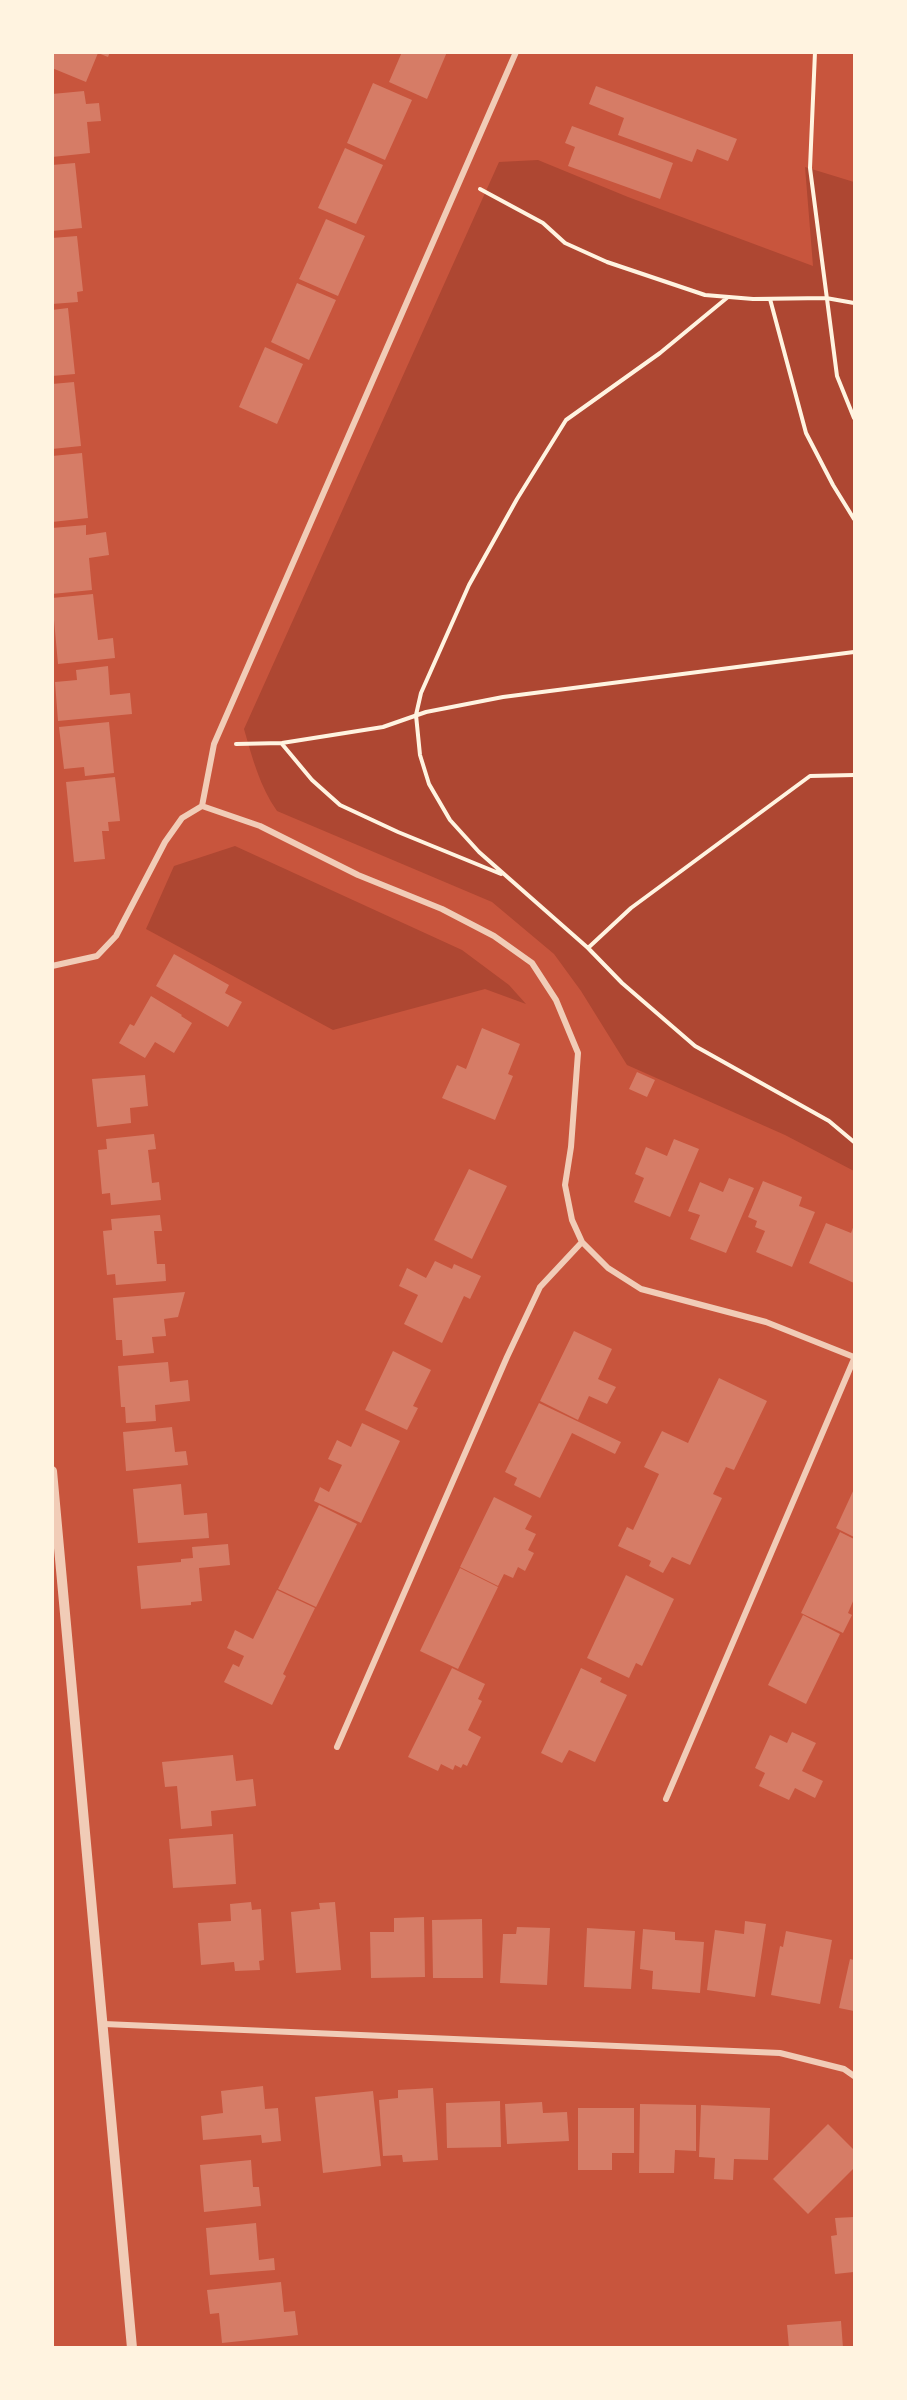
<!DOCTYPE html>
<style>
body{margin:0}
#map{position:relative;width:907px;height:2400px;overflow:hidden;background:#c8553d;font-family:"Golos Text",sans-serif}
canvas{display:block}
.frame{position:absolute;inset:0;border:54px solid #fff3e0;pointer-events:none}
</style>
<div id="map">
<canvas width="907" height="2400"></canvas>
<div class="frame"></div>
</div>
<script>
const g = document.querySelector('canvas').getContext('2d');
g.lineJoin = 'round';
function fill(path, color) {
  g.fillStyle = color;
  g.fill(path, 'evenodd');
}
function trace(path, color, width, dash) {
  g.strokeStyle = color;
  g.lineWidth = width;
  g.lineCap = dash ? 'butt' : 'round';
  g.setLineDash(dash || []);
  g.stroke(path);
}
const green = new Path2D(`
 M538,160L628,197L813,266L805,167L854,182V1171L785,1135L627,1065L581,991L554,954L492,902L277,811C260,787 252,757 244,729L499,162Z
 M235,846L462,950L509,985L526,1004L485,989L333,1030L146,929L174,866Z`);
const building = new Path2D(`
 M52,52H110L108,57L98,53L86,82L52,68Z
 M402,52H447L427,99L389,82Z
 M373,83L412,100L385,160L347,143Z
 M596,86L737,139L728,161L697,149L692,162L618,135L624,118L589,104Z
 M84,91L86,104L99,103L101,121L87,122L90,153L52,157V94Z
 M572,126L673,163L660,199L568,166L575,147L565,143Z
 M345,148L383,165L356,224L318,208Z
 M75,163L82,228L52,231V165Z
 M326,219L365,236L338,296L299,279Z
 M77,236L83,291L77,292L78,302L52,304V238Z
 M297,283L336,300L309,360L271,342Z
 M68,308L75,374L52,376V310Z
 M265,347L303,364L277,424L239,407Z
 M74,382L81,446L52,449V384Z
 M82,453L88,518L52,522V456Z
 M86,525V535L106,532L109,555L89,558L92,590L52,594V528Z
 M93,594L98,640L113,638L115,658L58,664L52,598Z
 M108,666L110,695L130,693L132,714L58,721L55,682L77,680L76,670Z
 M109,722L114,773L85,776L84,767L64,769L59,727Z
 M115,777L120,821L108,822L109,831H102L105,859L74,862L66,782Z
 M174,954L229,985L225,993L242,1002L228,1027L156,986Z
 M151,996L182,1015L181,1016L192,1023L174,1053L155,1042L145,1058L119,1043L130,1024L134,1026Z
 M482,1028L520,1044L508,1074L513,1076L495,1120L442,1098L457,1065L466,1069Z
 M637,1072L655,1080L647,1097L629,1089Z
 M145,1075L148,1106L130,1108L131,1123L97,1127L92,1079Z
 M154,1134L156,1149L148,1150L152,1183L159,1182L161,1200L111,1205L110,1193L102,1194L98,1150L107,1149L106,1139Z
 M674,1139L699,1149L670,1217L634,1202L644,1178L635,1174L646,1147L667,1156Z
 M469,1169L507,1186L472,1259L434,1240Z
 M729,1178L754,1188L726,1253L690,1239L700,1215L688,1211L700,1182L723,1192Z
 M763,1181L802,1197L799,1206L815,1212L792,1267L756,1252L765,1231L755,1227L757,1221L748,1217Z
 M160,1215L162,1231H154L157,1264H165L166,1281L116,1285L115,1274L107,1275L103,1231L112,1230L111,1219Z
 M826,1223L851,1233L854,1225V1283L809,1263Z
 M435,1261L452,1269L454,1264L481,1276L470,1299L464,1296L442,1343L404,1324L418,1295L399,1286L407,1268L426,1278Z
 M185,1292L178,1317L164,1319L166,1336L152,1337L154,1353L123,1356L122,1340H116L113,1298Z
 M574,1331L612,1349L598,1379L616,1387L607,1404L589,1396L578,1420L540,1401Z
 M393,1351L431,1370L413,1406L418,1408L407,1430L365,1410Z
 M168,1362L170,1382L188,1380L190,1401L155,1405L156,1421L126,1423L125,1407H121L118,1366Z
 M719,1378L767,1401L734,1470L726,1467L713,1494L722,1498L690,1565L672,1557L663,1573L649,1566L651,1561L618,1546L627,1527L633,1530L659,1474L644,1467L662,1431L688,1443Z
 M539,1403L621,1442L615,1454L572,1433L540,1498L514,1485L517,1478L505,1472Z
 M362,1423L400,1441L361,1523L314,1501L320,1487L329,1492L342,1465L328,1459L337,1440L351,1447Z
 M172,1427L175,1452L186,1451L188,1465L126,1471L123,1432Z
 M181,1484L184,1515L207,1513L209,1538L138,1543L133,1489Z
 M854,1489V1537L836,1528Z
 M494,1497L532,1516L525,1529L536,1534L528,1550L534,1553L525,1571L518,1567L513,1578L504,1574L498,1586L460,1567Z
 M319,1505L357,1524L316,1607L278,1589Z
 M840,1532L854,1539V1599L848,1613L852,1615L843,1633L801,1613Z
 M228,1544L230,1565L199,1568L202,1601L191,1602V1605L141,1609L137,1566L181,1562V1559L193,1558L192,1547Z
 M460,1568L498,1587L458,1669L420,1651Z
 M626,1575L674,1599L642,1666L636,1663L629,1678L587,1658Z
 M277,1590L315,1608L283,1674L286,1676L272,1705L224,1682L233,1664L239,1667L244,1656L227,1648L235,1630L253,1639Z
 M803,1615L840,1634L806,1704L768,1685Z
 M452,1668L485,1684L478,1699L482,1701L468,1730L481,1737L467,1766L463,1764L461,1768L455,1765L453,1770L441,1764L438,1771L408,1757Z
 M581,1668L602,1678L600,1682L627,1695L595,1762L569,1750L562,1763L541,1753Z
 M792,1732L816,1743L802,1771L823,1781L815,1798L795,1788L789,1800L759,1786L765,1773L755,1768L770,1735L787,1743Z
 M233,1755L236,1781L253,1779L256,1806L211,1811L212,1826L181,1829L177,1786L165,1787L162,1762Z
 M233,1834L236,1884L173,1888L169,1839Z
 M251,1902L252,1910L261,1909L264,1960L259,1961L260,1970L235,1971L234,1962L201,1965L198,1923L231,1921L230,1904Z
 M335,1902L341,1970L296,1973L291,1912L320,1909L319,1903Z
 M424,1917L425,1977L371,1978L370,1932H394V1918Z
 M482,1919L483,1978H433L432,1920Z
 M745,1921L766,1924L755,1997L707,1990L715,1930L744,1934Z
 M517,1927L550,1928L547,1985L500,1983L503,1934H516Z
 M587,1928L635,1931L631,1989L584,1987Z
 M643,1929L675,1932V1940L704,1942L700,1993L652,1989L653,1971L640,1969Z
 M786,1931L832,1940L820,2004L771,1995L780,1946L783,1947Z
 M850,1959L854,1960V2011L839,2008Z
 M263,2086L265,2109L278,2108L281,2141L262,2143L261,2135L203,2140L201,2116L223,2113L221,2091Z
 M433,2088L438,2160L403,2162L402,2155L383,2156L379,2100L398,2098V2090Z
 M373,2091L381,2166L323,2173L315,2097Z
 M500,2101L501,2147L447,2148L446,2103Z
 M542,2102L543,2113L567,2112L569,2141L507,2144L505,2104Z
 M640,2104L696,2105V2151L675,2150L674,2173H639Z
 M701,2105L770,2108L768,2160L734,2159L733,2180L714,2179L715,2158L699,2157Z
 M578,2108H634V2153H612V2170H578Z
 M828,2124L854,2150V2168L808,2214L773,2179Z
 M251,2160L253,2187H259L261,2206L204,2212L200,2165Z
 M854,2217V2272L835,2274L831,2236L837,2235L835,2218Z
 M256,2223L259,2260L274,2258L275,2270L210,2275L206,2228Z
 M281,2282L284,2312L295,2311L298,2335L222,2343L219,2313L210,2314L207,2290Z
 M841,2321L843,2348H789L787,2325Z`);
const path = new Path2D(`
 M815,52L810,168L837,376L854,418
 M480,189L543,223L565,243L607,262L705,295L753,299L826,298L854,303
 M728,297L660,353L566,420L517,499L469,585L421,693L416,715L420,755L429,784L450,820L479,852L588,948L622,983L695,1046L829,1121L854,1142
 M770,299L806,433L833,485L854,519
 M236,744L282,743L383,727L426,712L503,697L854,652
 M282,744L312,780L340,805L398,832L501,874
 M588,948L631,908L810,776L854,775`);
const minor = new Path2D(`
 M202,806L260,826L358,875L442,909L494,936L532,963L556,1000L578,1053L571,1147L565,1185L572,1220L582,1242L608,1268L641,1289L766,1322L854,1357
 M52,966L97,956L116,936L165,842L182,818L202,806L214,744L516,52
 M337,1747L507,1357L540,1287L582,1242
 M666,1799L854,1359
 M104,2024L780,2053L844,2069L854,2076`);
const tertiary = new Path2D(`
 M52,1471L132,2348`);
fill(green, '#ae4732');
fill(building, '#d67c66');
trace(path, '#fff3e0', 4);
trace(minor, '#f1ccb7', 6);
trace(tertiary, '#f1ccb7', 10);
</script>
